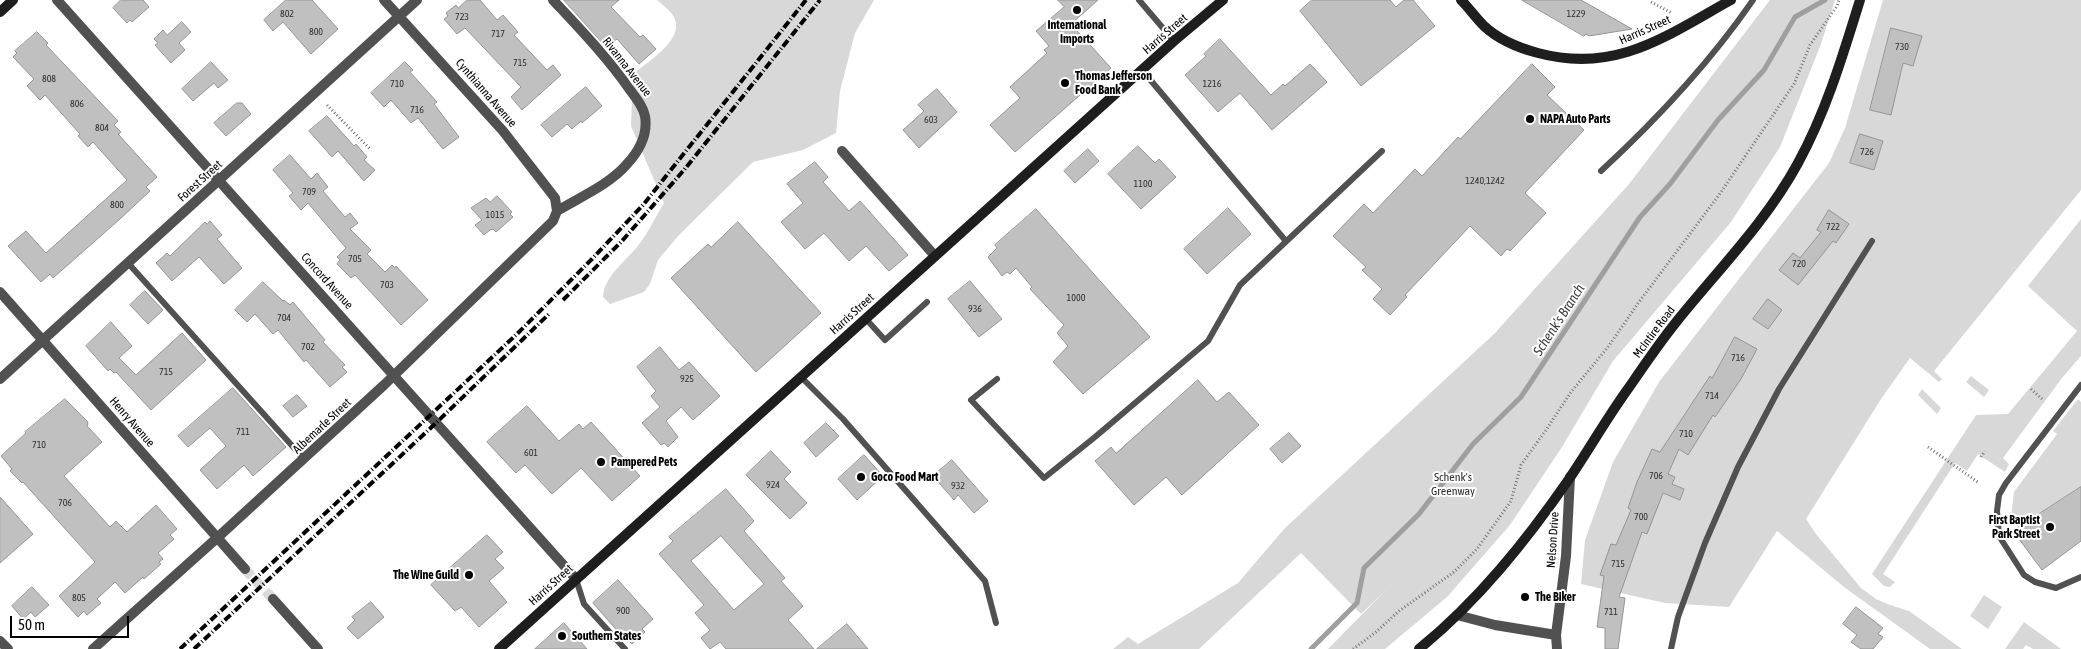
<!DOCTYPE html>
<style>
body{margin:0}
#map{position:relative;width:2081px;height:649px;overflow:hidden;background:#fff;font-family:"Asap Condensed",sans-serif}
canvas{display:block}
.scale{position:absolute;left:10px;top:616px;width:119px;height:22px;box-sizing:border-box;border:2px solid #000;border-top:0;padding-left:6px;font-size:15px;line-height:18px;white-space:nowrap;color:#000;-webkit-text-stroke:4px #fff;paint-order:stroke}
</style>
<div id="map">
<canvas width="2081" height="649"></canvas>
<div class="scale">50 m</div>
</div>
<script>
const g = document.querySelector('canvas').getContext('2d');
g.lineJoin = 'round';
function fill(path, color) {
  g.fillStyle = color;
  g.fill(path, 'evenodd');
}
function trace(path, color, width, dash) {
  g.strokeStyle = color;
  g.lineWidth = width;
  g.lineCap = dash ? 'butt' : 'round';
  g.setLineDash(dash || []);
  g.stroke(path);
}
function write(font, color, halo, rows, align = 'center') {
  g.font = font + ' "Asap Condensed",sans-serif';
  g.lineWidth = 4;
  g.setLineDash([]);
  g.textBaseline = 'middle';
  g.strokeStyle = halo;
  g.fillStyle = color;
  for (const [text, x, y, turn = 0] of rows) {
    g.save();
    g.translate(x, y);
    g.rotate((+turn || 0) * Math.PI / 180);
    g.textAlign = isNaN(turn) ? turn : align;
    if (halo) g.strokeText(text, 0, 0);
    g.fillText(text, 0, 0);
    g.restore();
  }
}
const green = new Path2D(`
 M657,0H874L855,33L840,91L836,133L803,150L753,162L678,236L658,260L650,284L644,292L610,304L603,297C604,275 628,260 640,243C649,231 656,216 664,203L631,126L633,74C649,61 689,37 672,14C668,9 662,4 657,0Z
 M1770,0H1835L1821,44L1780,147L1731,222L1613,361L1562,447L1510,525L1447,597L1385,649H1328L1387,589L1361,614L1301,553L1199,649H1113L1128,637L1138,644L1238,583L1285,528L1495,333L1629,184Z
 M1883,0H2081V190L1934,371L1942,379L1939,382L1910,358L1881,399L1806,519L1816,534L1861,588L1876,599L1890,605L1909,611L1962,649H1930L1844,587L1777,531L1729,607L1665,603L1581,584L1585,540L1613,462L1659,382L1829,163L1845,128Z
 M2081,219V356L2062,378L2003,458L2009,464L2005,472L1978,454L1967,471L1955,463L1883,574L1895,582L1890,587L1884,586L1872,574L1976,415L2008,414L2077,331L2028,286Z
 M1971,376L1989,390L1984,397L1966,382Z
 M1922,389L1941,408L1937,414L1918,395Z
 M2078,399L2081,402V487L2020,526L2016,519L2014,520L2011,517L2014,492L2057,434L2053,431Z
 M1984,595L2002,607L1988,629L1970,616Z
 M2024,622L2061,649H2033L2026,645L2023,649H2005Z`);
const stream = new Path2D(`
 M1311,649L1357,603L1364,568L1419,514L1473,444L1521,397L1640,217L1670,184L1718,120L1764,70L1795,17L1825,0`);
const building = new Path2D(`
 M121,0H143L149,7L132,22L130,20L127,23L113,8Z
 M286,0H312L338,29L311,54L283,22L273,31L264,20Z
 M467,0H480L497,20L503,15L518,32L514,35L547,70L553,65L561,75L522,110L511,97L521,87L465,28L457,34L444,19L448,16L446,13L456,5L458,8Z
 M564,0H619L611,7L640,37L643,35L656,49L639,64L617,39L611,43L607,38L602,42Z
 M1058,0H1098L1071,24L1111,68L1015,152L990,125L1020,98L1010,87L1047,53L1044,50L1049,46L1036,31L1064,7Z
 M1312,0H1390L1396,7L1404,0H1413L1435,26L1361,86L1300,11Z
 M1522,0H1581L1632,29L1589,36L1586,34L1584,36Z
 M182,22L191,32L179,43L185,50L171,63L155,45L158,43L154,39L163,30L167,35Z
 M1891,28L1922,36L1913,66L1903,63L1891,115L1870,110Z
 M37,32L48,43L46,45L118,121L114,125L121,132L118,134L157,177L146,187L150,191L120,219L53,278L50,274L41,282L8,246L26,231L46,253L127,180L93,142L88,147L78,136L80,134L45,95L40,100L27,86L34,79L13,57L17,53L15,51Z
 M1220,39L1271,95L1283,84L1285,86L1310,64L1327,82L1272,130L1240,93L1218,112L1185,75L1206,56L1204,54Z
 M211,62L228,80L218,88L214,83L193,101L182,89Z
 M405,62L413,70L410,72L437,102L434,104L459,137L443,149L418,118L411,123L391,100L384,107L371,93Z
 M1532,64L1555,87L1547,95L1584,130L1525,193L1546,213L1510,251L1507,249L1501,256L1470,226L1405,295L1407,297L1390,315L1373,299L1382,289L1362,270L1366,267L1333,236L1364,204L1373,213L1415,169L1422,176L1458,137L1460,139Z
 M586,87L602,106L582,123L581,121L572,129L567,124L552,137L541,125Z
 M937,89L957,112L919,148L903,130L924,111L918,105Z
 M237,103H242L251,114L226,136L214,123Z
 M327,116L354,146L356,144L367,157L364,160L375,170L364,181L338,151L332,157L309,131Z
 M1860,134L1883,141L1874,170L1850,163Z
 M1138,146L1155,163L1159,159L1176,177L1141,209L1108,174Z
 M1088,149L1099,161L1075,183L1064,171Z
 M290,155L311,179L317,173L328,187L323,191L345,217L350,213L358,223L350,229L371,250L367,254L385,272L392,265L395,268L396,266L428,300L401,325L355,275L351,278L337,264L340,260L337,257L346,248L308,203L301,210L289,196L293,193L273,170Z
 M815,162L828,177L823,182L849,211L860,201L908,255L889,271L866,246L849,261L824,233L805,249L781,222L803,203L787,184Z
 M497,196L512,212L510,214L513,217L496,232L493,229L490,230L484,235L475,225L482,220L471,208L486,198L490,202Z
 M1228,208L1251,234L1207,274L1184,249Z
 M1036,209L1150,337L1083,394L1053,362L1068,346L1057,333L1064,325L1030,289L1032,287L1016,268L1010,274L1007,272L1002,276L988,257L997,248L995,245Z
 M1829,210L1849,224L1836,243L1833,241L1798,285L1779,270L1793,253L1800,258L1821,232L1817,230Z
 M210,221L222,235L217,239L242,268L224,284L199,257L172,281L156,263L167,253L170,256L205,222L207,224Z
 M738,222L821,313L756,372L671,278L708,244L711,247Z
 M970,281L1002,319L979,337L948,299Z
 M263,282L283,301L284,300L290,305L293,302L325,340L323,342L345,365L342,367L347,372L330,387L306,360L304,362L278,330L273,334L255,314L247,322L235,310Z
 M145,291L163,310L148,324L130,305Z
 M1768,299L1782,310L1768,329L1753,319Z
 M111,322L132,346L119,358L136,375L182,333L206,360L151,410L116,372L114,373L110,369L108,371L86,346Z
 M1735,337L1757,349L1741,379L1715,417L1713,415L1688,455L1679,449L1668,474L1675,477L1672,484L1684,489L1680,500L1663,493L1647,534L1642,532L1619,597L1625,598L1618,649H1605V628L1597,627L1604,576L1600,575L1611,544L1616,545L1631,510L1628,508L1637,482L1652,449L1660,452L1710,376L1712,378Z
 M660,347L679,370L689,362L720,396L693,420L681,407L666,421L678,437L668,447L664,443L661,445L642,423L660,407L651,396L656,391L637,367Z
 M1198,380L1217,402L1229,392L1259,425L1182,495L1166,477L1134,505L1095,461L1111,447L1116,453Z
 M233,388L286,447L253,476L244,465L217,489L200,470L226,446L210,428L188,447L178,436Z
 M297,395L307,406L293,417L283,406Z
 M65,399L88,422L87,426L102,442L64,476L110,527L116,521L127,532L156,505L177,529L170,535L174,539L158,553L163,559L159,562L161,564L144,579L143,577L125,593L115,582L97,599L101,603L87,615L84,611L78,617L59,596L95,562L23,482L22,483L10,471L12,469L1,456L26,433L25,432Z
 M527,406L559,441L579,424L583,429L591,422L640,476L612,501L581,468L552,494L525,465L516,473L487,442Z
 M826,423L839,436L816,457L804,443Z
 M1289,433L1301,446L1282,463L1270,449Z
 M771,451L791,472L784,479L807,503L790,519L746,475Z
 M864,455L883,476L857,500L838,479Z
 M952,460L988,501L974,513L958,495L954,500L933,476Z
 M2081,487V541L2042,570L2013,531Z
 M726,489L754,521L744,531L785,578L781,581L803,606L788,620L814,649H726L720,642L710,649L701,638L710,630L695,613L704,605L659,554L673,541L669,537ZM721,536L764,584L734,610L691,561Z
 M0,497L33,534L0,563Z
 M487,535L503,552L495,559L504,568L489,581L507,602L479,627L461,607L455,611L431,585Z
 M618,580L653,619L642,629L645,632L632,644L629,641L627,642L593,603Z
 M32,587L49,605L35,617L31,612L23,619L12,606Z
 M371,602L384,617L358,639L347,628L355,620L352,617Z
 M1856,607L1883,628L1878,634L1883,637L1873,649H1861L1851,642L1857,635L1843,624Z
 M564,623L587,649H535Z
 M847,624L868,649H817Z`);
const streetTunnel = new Path2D(`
 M245,569L273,599`);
const path = new Path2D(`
 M1651,2L1672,13
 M327,105L370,149
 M2031,389L2042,399
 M1928,447L1979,483
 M1981,457L1985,451
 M1353,649L1376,632L1399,611L1454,572L1477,549L1511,501L1521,465L1546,430L1571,392L1608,347L1639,302L1719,195L1794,84L1810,45L1837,6L1839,0`);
const lane = new Path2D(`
 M1139,0L1174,41
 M1142,70L1285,240
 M1601,171C1655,121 1711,61 1753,0
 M128,263L304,459
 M866,319L885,340L927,302
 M801,377L843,419L985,581L996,623
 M997,379L971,400L1044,478L1095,437L1208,341L1240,285L1382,151
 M2081,385L2006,483L1999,495L1997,511L1999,536L2024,575L2035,582L2056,588L2081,577
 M576,579L584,604L625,649
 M1671,649L1678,617L1705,543L1738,467L1779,389L1872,241`);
const street = new Path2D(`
 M57,0L576,579
 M553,0C580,29 607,57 630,90C636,98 643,106 645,116C648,134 639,151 627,164C609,185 580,197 557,211
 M842,151L935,256
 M0,292L245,569
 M0,379L417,0
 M273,599L318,649
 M1457,615L1495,625L1556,635
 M0,641L8,649
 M93,649L217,538L384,385L553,221L557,211L555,198L503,131L384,0
 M1557,649L1556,635L1566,556L1570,477`);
const secondary = new Path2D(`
 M1461,0C1469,8 1476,18 1484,26C1499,40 1519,48 1538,53C1616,74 1666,36 1731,0
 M0,12L13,0
 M499,649L1174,41L1223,0
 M1419,649C1478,601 1526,541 1569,479C1590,448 1608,416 1630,386C1645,364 1660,342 1677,321C1718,270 1766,222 1798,163C1826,112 1843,55 1860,0`);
const rail = new Path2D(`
 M563,300L622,241L684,170L820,0
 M180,649L517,334L592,259L643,205L806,0
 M194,649L437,422L550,313`);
const markers = [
 [1077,10,5,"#000"],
 [1065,83,5,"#000"],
 [1530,119,5,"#000"],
 [601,462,5,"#000"],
 [861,477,5,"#000"],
 [2050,527,5,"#000"],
 [469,575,5,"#000"],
 [1525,597,5,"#000"],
 [562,636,5,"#000"]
];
const numberNames = [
 ["802",287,14],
 ["1229",1576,14],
 ["723",462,17],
 ["800",316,32],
 ["717",498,34],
 ["730",1902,47],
 ["715",520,63],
 ["808",49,79],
 ["710",397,84],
 ["1216",1212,84],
 ["806",77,104],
 ["716",417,110],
 ["603",931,120],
 ["804",102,128],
 ["726",1867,152],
 ["1240,1242",1485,181],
 ["1100",1143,184],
 ["709",309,192],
 ["800",117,205],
 ["1015",495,215],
 ["722",1833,227],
 ["705",355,259],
 ["720",1799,264],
 ["703",387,285],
 ["1000",1076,298],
 ["936",975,309],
 ["704",284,318],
 ["702",308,347],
 ["716",1738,358],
 ["715",166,372],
 ["925",687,379],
 ["714",1712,396],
 ["711",243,432],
 ["710",1686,434],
 ["710",39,445],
 ["601",531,453],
 ["706",1656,476],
 ["924",773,485],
 ["932",958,486],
 ["706",65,503],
 ["700",1641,517],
 ["715",1618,564],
 ["805",79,598],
 ["900",623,611],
 ["711",1611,612]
];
const poiNames = [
 ["International",1077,25,"center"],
 ["Imports",1077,39,"center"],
 ["Thomas Jefferson",1075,76],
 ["Food Bank",1075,90],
 ["NAPA Auto Parts",1540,119],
 ["Pampered Pets",611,462],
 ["Goco Food Mart",871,477],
 ["First Baptist",2040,520,"right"],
 ["Park Street",2040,534,"right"],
 ["The Wine Guild",459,575,"right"],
 ["The Biker",1535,597],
 ["Southern States",572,636]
];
const streetNames = [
 ["Harris Street",1645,30,-24],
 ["Harris Street",1165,34,-41],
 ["Rivanna Avenue",627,67,52],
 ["Cynthianna Avenue",486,93,49],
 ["Forest Street",200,181,-42],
 ["Concord Avenue",327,281,48],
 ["Harris Street",852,314,-42],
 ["McIntire Road",1654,332,-53],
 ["Henry Avenue",132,422,49],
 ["Albemarle Street",322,426,-43],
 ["Nelson Drive",1553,540,-86],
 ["Harris Street",551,585,-42]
];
const parkNames = [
 ["Schenk's",1453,477],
 ["Greenway",1453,491]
];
const waterNames = [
 ["Schenk's Branch",1559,320,-57]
];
fill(green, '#d8d8d8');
trace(stream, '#9f9f9f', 5);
fill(building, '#c0c0c0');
trace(building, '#959595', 1);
trace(streetTunnel, '#d9d9d9', 10, [10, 5]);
trace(path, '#737373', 3, [1, 2.5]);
trace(lane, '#515151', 6);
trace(street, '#515151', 10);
trace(secondary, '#1e1e1e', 10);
trace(rail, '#000', 4, [8, 2.5, 1, 2.5]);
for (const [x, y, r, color] of markers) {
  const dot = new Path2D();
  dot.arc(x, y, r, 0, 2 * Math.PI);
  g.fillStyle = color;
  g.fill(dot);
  trace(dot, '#fff', 2);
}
write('10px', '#303030', null, numberNames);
write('bold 12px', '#000', '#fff', poiNames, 'left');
write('12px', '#000', '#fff', streetNames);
write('12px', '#2f2f2f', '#fff', parkNames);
write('italic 14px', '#404040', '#fff', waterNames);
</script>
